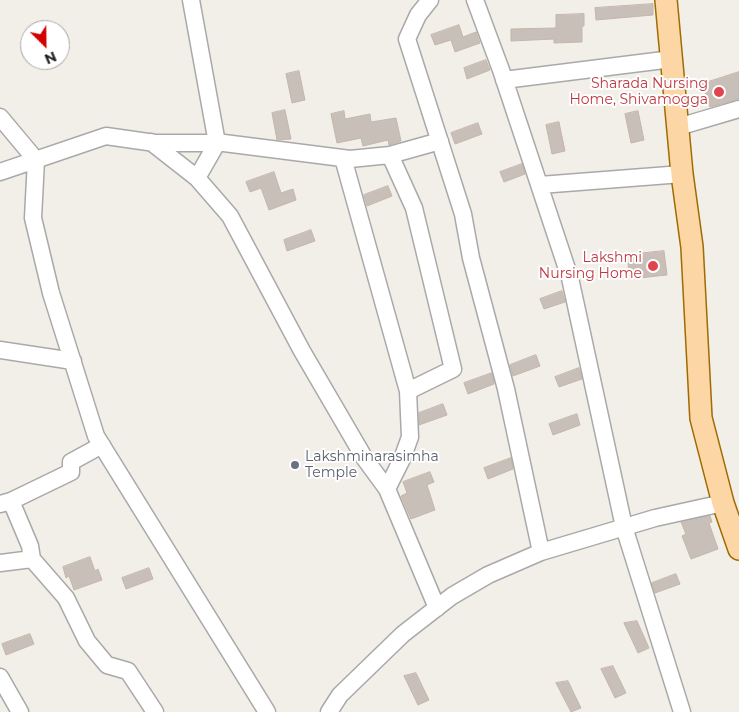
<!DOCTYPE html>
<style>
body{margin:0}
#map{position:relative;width:739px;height:712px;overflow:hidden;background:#f2efe9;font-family:Montserrat,sans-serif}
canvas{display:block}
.north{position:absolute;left:20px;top:20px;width:50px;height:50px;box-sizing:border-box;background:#fff;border:1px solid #a7a7a7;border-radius:50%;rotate:157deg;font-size:14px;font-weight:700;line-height:20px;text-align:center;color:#222}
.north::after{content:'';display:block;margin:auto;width:18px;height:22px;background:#d40000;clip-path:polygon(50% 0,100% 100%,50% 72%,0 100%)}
</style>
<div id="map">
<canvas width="739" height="712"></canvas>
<div class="north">N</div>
</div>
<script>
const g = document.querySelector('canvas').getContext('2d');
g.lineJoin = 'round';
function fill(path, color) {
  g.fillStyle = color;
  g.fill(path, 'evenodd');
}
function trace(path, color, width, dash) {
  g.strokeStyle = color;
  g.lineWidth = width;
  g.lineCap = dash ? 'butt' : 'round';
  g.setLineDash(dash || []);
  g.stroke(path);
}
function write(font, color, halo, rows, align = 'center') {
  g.font = font + ' Montserrat,sans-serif';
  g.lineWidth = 4;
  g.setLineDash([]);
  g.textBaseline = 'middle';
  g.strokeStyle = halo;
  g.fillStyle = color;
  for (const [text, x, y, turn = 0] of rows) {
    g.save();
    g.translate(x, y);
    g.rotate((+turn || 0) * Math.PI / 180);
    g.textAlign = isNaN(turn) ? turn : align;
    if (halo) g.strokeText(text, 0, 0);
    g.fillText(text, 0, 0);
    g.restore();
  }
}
const building = new Path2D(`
 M653,4V15L596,20L595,8Z
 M584,14V26H582V42L554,43V39L511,41V29L556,28V15Z
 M459,25L463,37L476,32L480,43L455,52L451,40L435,45L431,35Z
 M486,60L490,70L467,79L464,68Z
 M299,71L305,100L292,103L286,74Z
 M739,72V99L710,107L702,84Z
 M285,110L291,139L277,140L272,113Z
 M344,111L345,119L370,114L371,122L396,118L401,141L389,145L388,140L363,146L361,138L337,143L331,114Z
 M638,111L644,140L631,143L625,114Z
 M559,122L565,151L552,154L546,125Z
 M478,123L482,134L455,144L451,133Z
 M522,164L525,174L504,182L500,172Z
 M274,172L281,193L293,189L296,200L269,210L261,188L250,192L246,182Z
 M388,186L392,196L367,206L364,195Z
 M311,230L315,241L287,251L284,240Z
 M664,251L667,275L630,279L627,255Z
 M562,291L565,302L544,309L540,299Z
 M536,355L540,366L513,376L510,365Z
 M579,368L582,379L559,387L555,377Z
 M492,373L494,384L468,394L464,383Z
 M443,404L447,415L419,425V413Z
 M577,414L580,425L553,435L549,424Z
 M511,458L513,469L488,479L484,468Z
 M430,472L434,482L427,485L435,510L411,519L401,496L407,493L403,482Z
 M710,516L712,522L709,523L718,549L691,559L682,536L686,534L681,522Z
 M90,557L95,571L98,569L102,580L74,590L69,576L66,578L63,567Z
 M149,568L153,579L126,589L122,578Z
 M676,574L680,584L655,593L652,583Z
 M637,621L649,648L638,653L624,623Z
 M30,634L34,644L6,655L2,644Z
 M613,666L626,693L615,698L601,669Z
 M416,673L429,700L418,705L404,676Z
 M568,681L581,708L571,712L556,683Z`);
const minor = new Path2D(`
 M191,0L217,143L197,178
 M430,0L418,15L407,39L463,214L471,258L506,389L541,552
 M475,0L501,70L570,278L624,527L682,712
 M504,80L672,59
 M0,117L36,160L33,218L51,293L96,436L267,712
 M678,127L739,109
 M151,142L197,178L230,216L302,351L365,459L387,489L437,608
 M343,158L408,391
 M0,172L106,136L155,143H224L350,159L390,155L440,141
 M540,185L682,174
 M0,350L73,361
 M387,489L402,459L410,437L408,391L453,369L414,208L390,155
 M11,501L30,546L32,559
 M0,504L11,501L71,472V462L102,445
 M0,563L32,559L66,598L87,641L107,665L128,671L155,712
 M0,677L20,712
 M329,712L340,695L403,634L452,596L488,575L541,552L655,518L723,503`);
const major = new Path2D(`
 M666,0L682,174L692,247L701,418L723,503L739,549`);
const markers = [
 [719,92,6,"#e0444e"],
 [653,266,6,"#e0444e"],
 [295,465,5,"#6b7280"]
];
const healthNames = [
 ["Sharada Nursing",708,84],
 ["Home, Shivamogga",708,100],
 ["Lakshmi",642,258],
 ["Nursing Home",642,274]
];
const worshipNames = [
 ["Lakshminarasimha",305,457],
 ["Temple",305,473]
];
fill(building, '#c7bfb8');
trace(building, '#c4b6ab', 1);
trace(minor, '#a9a9a9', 19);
trace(major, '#a06b00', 24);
trace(minor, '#fff', 16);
trace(major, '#fcd6a4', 21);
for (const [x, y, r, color] of markers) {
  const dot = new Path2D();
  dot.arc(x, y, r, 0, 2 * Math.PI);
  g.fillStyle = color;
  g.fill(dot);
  trace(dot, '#fff', 2);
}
write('14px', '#be3a42', '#fff', healthNames, 'right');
write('14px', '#5b616d', '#fff', worshipNames, 'left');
</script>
